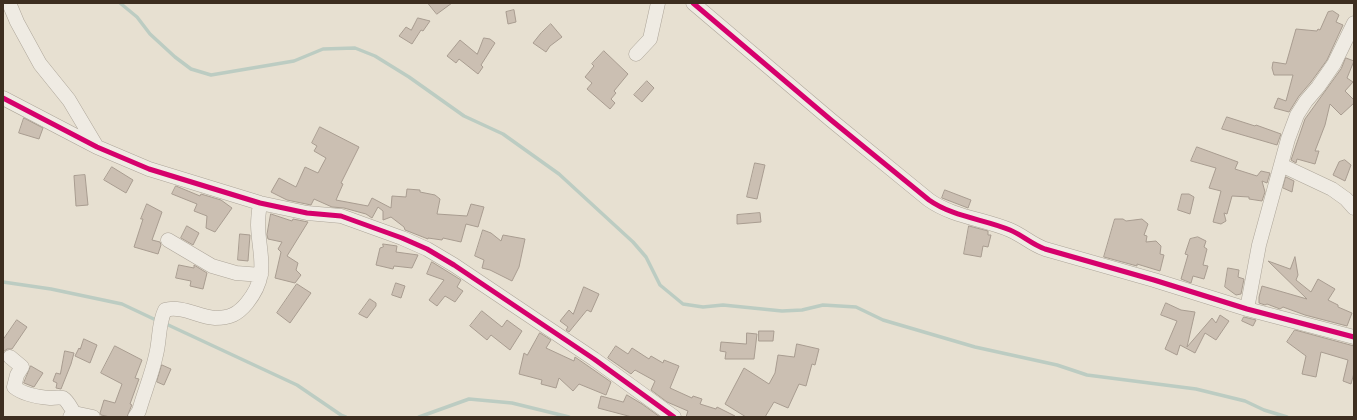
<!DOCTYPE html>
<style>
body{margin:0}
#map{position:relative;width:1357px;height:420px;overflow:hidden;background:#e7e0d1;font-family:"Zilla Slab",serif}
canvas{display:block}
.frame{position:absolute;inset:0;border:4px solid #3d2e20;pointer-events:none}
</style>
<div id="map">
<canvas width="1357" height="420"></canvas>
<div class="frame"></div>
</div>
<script>
const g = document.querySelector('canvas').getContext('2d');
g.lineJoin = 'round';
function trace(path, color, width, dash) {
  g.strokeStyle = color;
  g.lineWidth = width;
  g.lineCap = dash ? 'butt' : 'round';
  g.setLineDash(dash || []);
  g.stroke(path);
}
function fill(path, color) {
  g.fillStyle = color;
  g.fill(path, 'evenodd');
}
const stream = new Path2D(`
 M120,3L137,17L150,34L175,57L191,69L211,75L294,61L323,49L355,48L375,56L409,77L464,116L503,134L559,174L633,242L646,257L660,285L683,304L703,307L723,305L782,311L802,310L823,305L856,307L883,320L975,347L1057,365L1087,375L1196,389L1245,401L1264,410L1287,417
 M3,282L51,289L122,304L158,321
 M164,323L297,385L341,415L346,417
 M419,417L469,399L512,403L569,417`);
const building = new Path2D(`
 M428,3H452L437,14Z
 M514,10L516,22L508,24L506,12Z
 M1333,11L1339,15L1336,22L1343,25L1327,60L1311,82L1299,96L1289,112L1274,108L1278,98L1286,101L1293,75H1274L1272,68L1273,62L1286,64L1296,29L1317,31L1318,29L1320,30L1328,12Z
 M418,18L430,21L423,31L421,30L412,44L399,36L406,27L411,30Z
 M551,24L562,37L550,46L546,52L533,43L541,33Z
 M484,38L490,39L495,43L481,65L483,67L478,74L459,59L456,63L447,56L460,40L477,54Z
 M604,51L628,74L614,91L616,93L611,99L615,103L610,109L587,89L592,83L585,77L594,66L592,64Z
 M1346,58L1354,61L1347,78L1353,82L1345,91L1354,100V103L1341,115L1330,104L1325,125L1315,151H1319L1315,164L1297,159L1296,163L1291,160L1305,119L1341,69Z
 M647,81L654,88L642,102L634,95Z
 M1227,117L1255,126L1256,125L1281,134L1277,145L1222,129Z
 M24,118L43,128L39,139L19,133Z
 M320,127L359,147L341,183L343,184L336,200L368,206L372,198L391,208L392,196L406,197L407,189L420,190V192L435,195L440,199L437,214L467,216L471,204L484,207L478,227L466,224L461,242L443,238L442,240L428,238V239L405,230L404,227L391,217L383,220V211L378,207L372,218L366,214L344,208L332,207L314,199L311,205L287,200L271,192L279,178L296,187L305,167L318,173L326,158L314,151L317,146L312,143Z
 M1197,147L1238,162L1235,169L1257,176L1261,171L1270,173L1267,183L1262,181L1265,192L1262,201L1249,199V197L1232,196L1227,214L1224,213L1226,221L1221,224L1213,222L1221,191L1209,188L1216,168L1191,161Z
 M1345,160L1351,165L1345,181L1333,175L1339,162Z
 M755,163L765,165L757,199L747,197Z
 M112,167L133,180L126,193L104,180Z
 M85,175L88,205L76,206L74,176Z
 M1286,177L1294,181L1292,192L1283,188Z
 M176,186L200,196L201,194L221,200L232,208L215,232L206,228L207,216L194,211L197,204L172,194Z
 M945,190L971,200L968,208L942,198Z
 M1182,194H1189L1194,197L1190,214L1178,210Z
 M147,204L162,212L152,240L160,242L161,245L158,254L134,247L143,219H141Z
 M760,213L761,222L737,224V215Z
 M271,214L292,221L293,219L308,222L287,256L298,263L296,270L301,275L295,283L275,278L281,252L278,249L282,242L268,239L267,235Z
 M1115,219H1123L1126,221L1142,219L1148,224L1144,235L1147,236L1146,242L1156,241L1161,246L1160,254L1164,255L1160,271L1137,264V266L1104,257Z
 M187,226L199,233L193,245L181,238Z
 M969,226L988,231V235H991L988,247L983,246L981,257L964,254Z
 M483,230L491,233L501,241L503,235L525,239L519,267L512,281L490,270L482,268L484,260L475,256Z
 M240,234L250,235L248,261L238,260Z
 M1198,237L1206,241L1204,247L1207,249L1203,265L1208,266L1204,279L1193,276L1191,283L1181,279L1188,255L1185,254L1190,239Z
 M383,244L397,246L396,252L418,255L412,268L394,266L393,269L376,265L380,248L383,247Z
 M1295,257L1298,275L1296,280L1311,292L1318,279L1335,289L1328,300L1338,305V307L1352,313L1347,326L1305,315L1283,307L1280,309L1267,304L1265,305L1259,303V297L1262,286L1307,299L1268,261L1290,269Z
 M432,262L461,280L457,287L463,291L455,302L445,296L437,306L429,300L444,280L427,274Z
 M179,265L194,268V265L207,273L203,289L190,286L191,281L176,278Z
 M1228,268L1239,270L1238,277L1244,279L1241,294L1236,295L1225,287Z
 M396,283L405,286L401,298L392,295Z
 M297,284L311,293L290,323L277,313Z
 M584,287L599,294L591,312L587,310L569,332L566,330L568,327L560,321L569,310L573,314Z
 M370,299L376,303V306L367,318L359,314Z
 M1166,303L1181,310L1195,312L1187,347L1212,318L1216,323L1220,315L1229,321L1216,340L1205,333L1195,353L1180,345L1177,355L1165,349L1177,321L1161,315Z
 M482,311L502,327L507,320L522,331L510,350L491,335L487,340L470,326Z
 M1244,317L1256,320L1253,326L1242,321Z
 M17,320L27,327L12,349H7L3,352V340Z
 M1295,330L1354,346V373L1351,384L1343,381L1348,360L1321,352L1316,377L1302,374L1306,356L1287,342Z
 M759,331H774L773,341H759Z
 M540,333L551,340L546,348L574,361L575,357L611,382L606,395L579,384L573,391L559,378L556,388L541,384L542,380L519,374L524,353L527,355Z
 M747,333L757,334L754,359H725L726,352L720,351L721,342L746,344Z
 M84,339L97,345L90,363L75,356L79,348L80,349Z
 M797,344L819,349L815,365L812,364L806,386L799,384L788,408L774,402L765,417H746L725,404L744,368L769,384L775,373L778,355L794,357Z
 M115,346L142,360L135,378L139,379L130,404L132,405L131,407L127,417H110L101,415L100,413L104,400L115,403L122,384L101,373Z
 M616,346L628,354L632,348L649,359L651,356L663,363L664,360L679,366L670,388L692,398L693,396L702,399L700,404L716,409L717,407L735,416V417H686L688,411L667,402L651,390L655,381L635,370L631,374L608,358Z
 M65,351L74,353L71,364L61,389L56,388L57,383L53,381L56,373L60,374Z
 M162,365L171,369L164,385L157,382Z
 M31,366L43,373L34,387L24,383Z
 M627,395L642,404L660,417H632L598,408L601,396L623,402Z`);
const minor = new Path2D(`
 M9,3L17,22L40,64L69,100L97,147
 M693,3L831,120L929,200C953,217 984,219 1010,230C1024,236 1031,244 1045,249L1154,280L1247,309L1354,337
 M636,54L650,39L658,3
 M3,98L97,147L149,169L260,203L307,213L341,216L402,238L427,249L454,265L594,359L674,417
 M1281,165L1332,189L1346,199L1354,208
 M168,240L212,266L236,273L261,275
 M1247,309L1259,245L1288,139L1297,115L1306,101L1318,87L1334,64L1354,23
 M10,357L22,367L17,375L14,387C24,395 38,397 50,398C54,398 59,397 63,398C68,401 71,408 74,413
 M70,417L74,413L93,417
 M135,417L139,411C144,393 152,374 156,355C160,340 158,324 165,310C181,305 199,317 215,318C230,318 238,314 247,303C270,274 259,257 258,225C258,218 259,210 260,203`);
const cycleway = new Path2D(`
 M693,3L831,120L929,200C953,217 984,219 1010,230C1024,236 1031,244 1045,249L1154,280L1247,309L1354,337
 M3,98L97,147L149,169L260,203L307,213L341,216L402,238L427,249L454,265L594,359L674,417`);
trace(stream, '#bcccc2', 3.5);
fill(building, '#cbbfb2');
trace(building, '#a89c90', 1);
trace(minor, '#ada599', 15);
trace(minor, '#efebe3', 14);
trace(cycleway, '#d6006c', 5);
</script>
